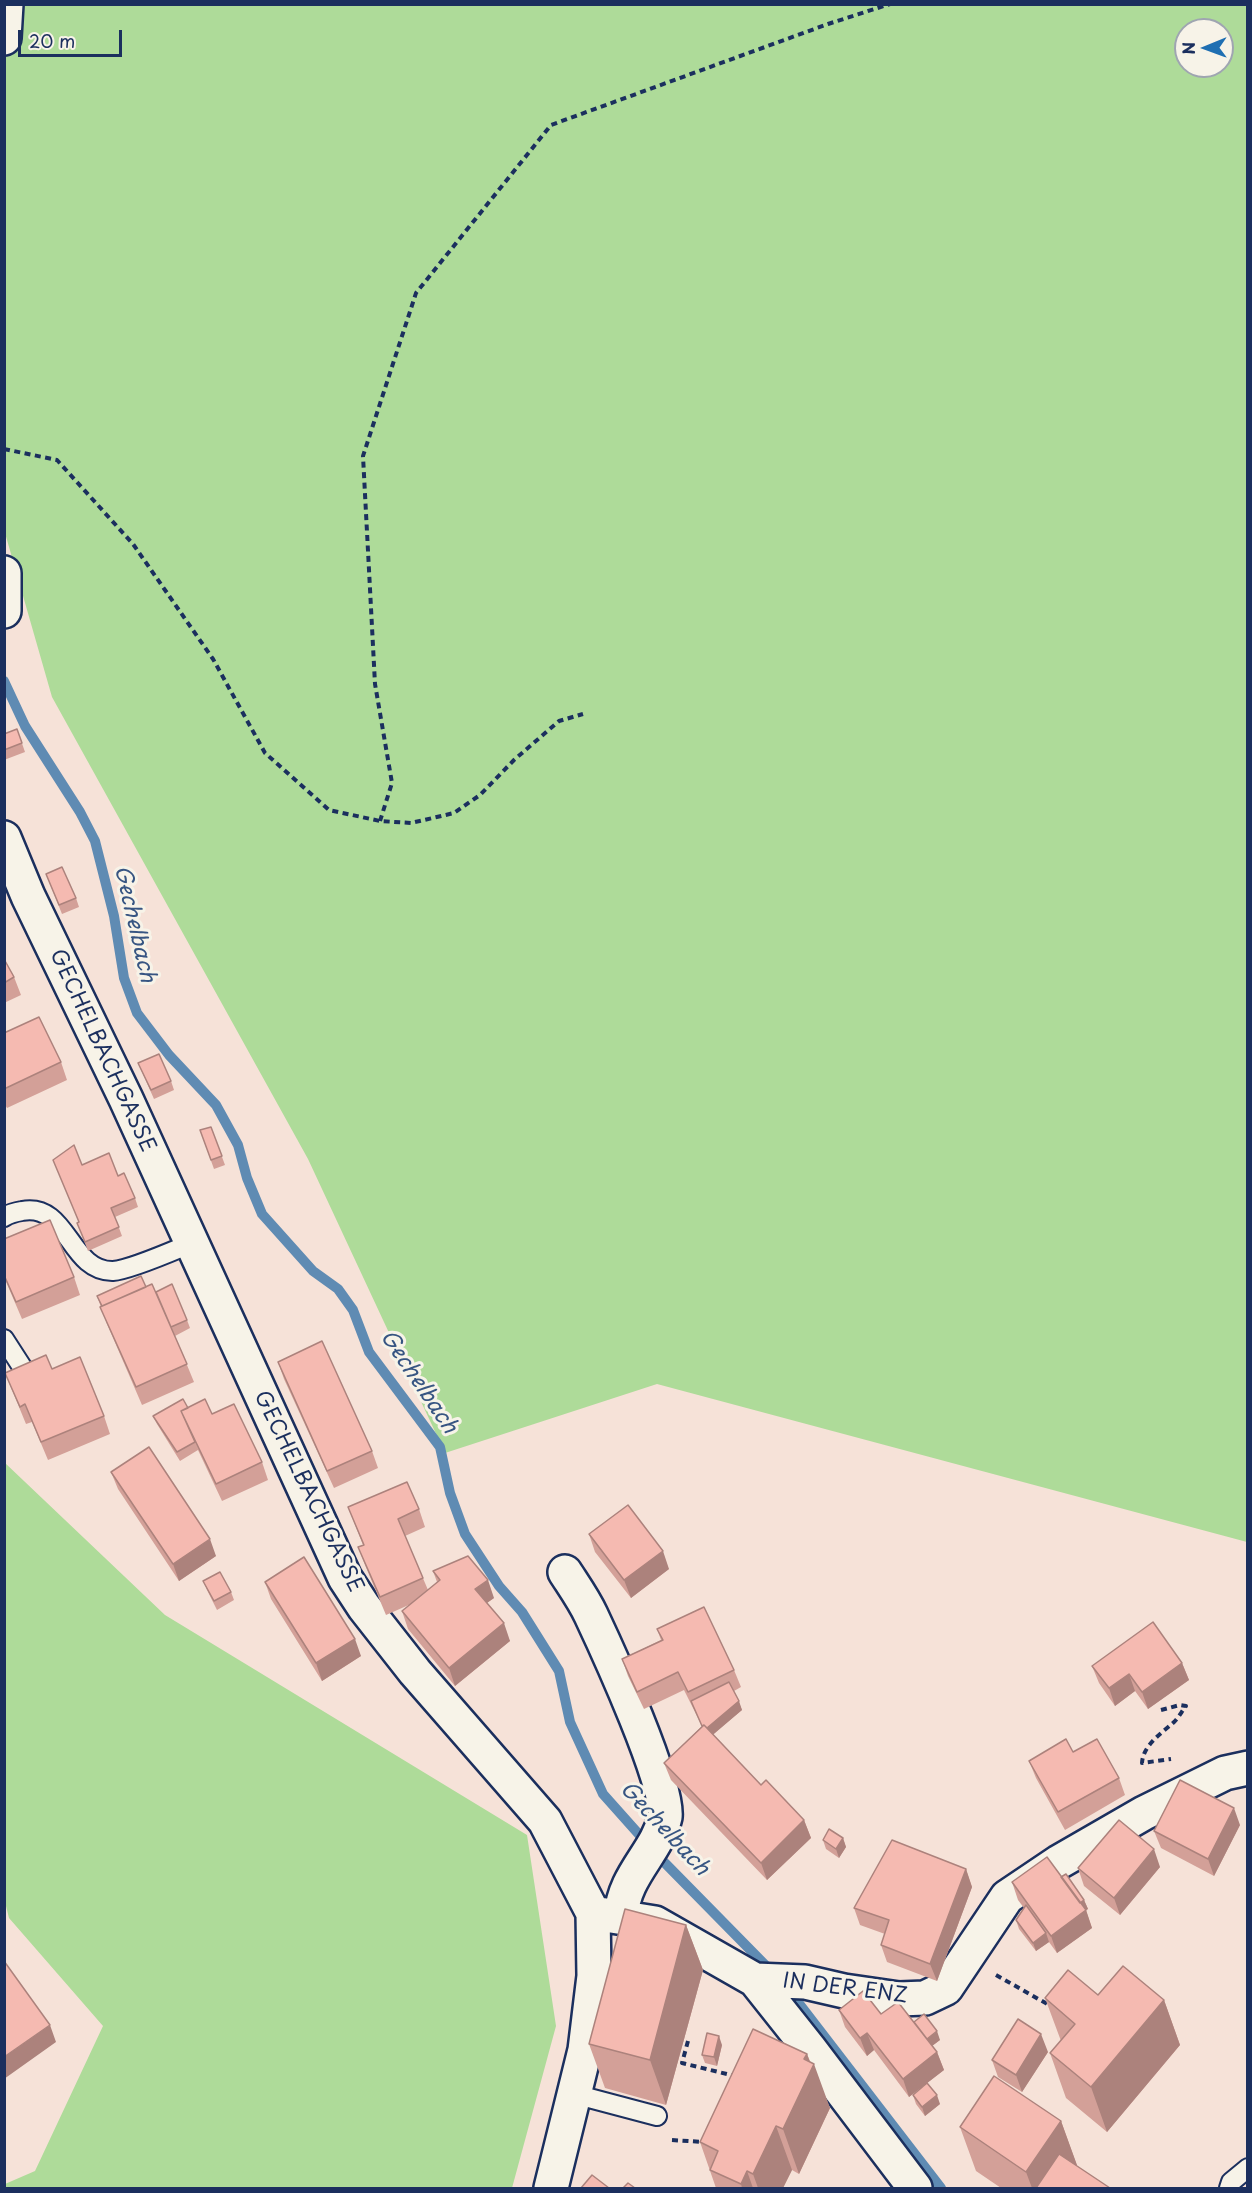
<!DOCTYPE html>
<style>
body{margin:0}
#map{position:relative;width:1252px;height:2193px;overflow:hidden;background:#f6e2d8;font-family:"Playpen Sans",sans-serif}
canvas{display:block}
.frame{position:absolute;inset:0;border:6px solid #1b2f5e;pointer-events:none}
.north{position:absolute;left:1174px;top:18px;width:60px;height:60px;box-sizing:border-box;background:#f7f3e8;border:2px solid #9fa5b1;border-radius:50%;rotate:269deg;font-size:16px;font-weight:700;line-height:24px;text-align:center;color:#1b2f5e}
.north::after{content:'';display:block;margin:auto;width:21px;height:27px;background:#1f6fb2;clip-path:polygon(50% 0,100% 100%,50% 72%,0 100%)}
.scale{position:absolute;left:18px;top:30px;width:104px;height:27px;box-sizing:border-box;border:3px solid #1b2f5e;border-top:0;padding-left:8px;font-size:18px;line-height:21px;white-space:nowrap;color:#1b2f5e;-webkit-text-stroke:4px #f7f3e8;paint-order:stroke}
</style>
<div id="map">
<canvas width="1252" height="2193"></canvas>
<div class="frame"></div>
<div class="north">N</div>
<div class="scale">20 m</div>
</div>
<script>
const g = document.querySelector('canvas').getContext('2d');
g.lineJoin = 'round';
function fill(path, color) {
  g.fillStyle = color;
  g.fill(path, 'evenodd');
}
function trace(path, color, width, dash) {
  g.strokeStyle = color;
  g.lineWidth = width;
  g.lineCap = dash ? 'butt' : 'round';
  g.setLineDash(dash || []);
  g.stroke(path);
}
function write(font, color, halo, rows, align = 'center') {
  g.font = font + ' "Playpen Sans",sans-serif';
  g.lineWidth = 6;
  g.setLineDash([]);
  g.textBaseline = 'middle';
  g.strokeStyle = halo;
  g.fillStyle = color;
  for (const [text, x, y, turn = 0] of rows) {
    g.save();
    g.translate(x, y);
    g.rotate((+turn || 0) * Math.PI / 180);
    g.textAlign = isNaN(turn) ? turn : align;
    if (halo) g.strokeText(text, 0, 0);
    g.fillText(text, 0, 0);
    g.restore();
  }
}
const green = new Path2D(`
 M5,5H1247V1542L657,1384L445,1453L308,1159L52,697L5,533ZM1186,30H1222V66H1186Z
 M4,1462L165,1615L527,1835L556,2026L512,2188H5V2184L35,2171L103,2026L9,1918L5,1902Z`);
const stream = new Path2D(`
 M4,681L25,726L80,812L95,841L114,916L124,978L137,1013L169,1055L216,1105L238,1145L247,1178L262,1214L313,1271L338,1289L353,1310L369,1352L440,1447L450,1493L465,1534L499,1586L522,1612L559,1671L570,1722L603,1794L660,1858L774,1974
 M787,1988L941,2188`);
const path = new Path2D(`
 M4,449L57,460L133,544L213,659L265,753L329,810L380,821L411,823L454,813L480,795L514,760L559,721L583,714
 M380,821L392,783L375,684L363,456L416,293L551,125L828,24L890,4
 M1161,1710L1180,1705L1186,1706C1182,1711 1179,1717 1174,1722C1162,1733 1143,1745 1142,1763L1171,1759
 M996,1975L1049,2005
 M688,2041L682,2063L735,2076
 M672,2140L703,2142`);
const lane = new Path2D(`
 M4,1217C10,1213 16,1212 22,1211C68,1202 69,1272 113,1271C130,1270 175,1250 192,1243
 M4,1339L24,1370
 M574,2094L657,2116
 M1229,2188L1231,2182L1248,2168`);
const street = new Path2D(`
 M4,38L6,4
 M4,573V611
 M4,838L28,896L126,1099L345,1578L364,1607L415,1672L545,1821L593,1913L594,1976L585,2050L551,2188
 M565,1572C574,1586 584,1600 591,1615C607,1649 670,1786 665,1817C657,1853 624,1874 621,1916
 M593,1913L655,1923L755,1980L809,2048L915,2188
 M755,1980L805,1982L844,1991L899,1999L925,1998L946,1988L1007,1897L1059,1862L1144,1813L1225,1773L1248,1768`);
const wall = new Path2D(`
 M17,729L25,752L4,760V734Z
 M46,874L76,898L79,907L62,914Z
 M4,959L14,977L21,995L4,1003Z
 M4,1033L61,1062L67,1080L7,1108L4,1103Z
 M138,1063L171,1081L174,1090L154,1099Z
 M211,1127L225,1165L214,1169L200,1130Z
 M53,1160L82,1165L118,1176L135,1198L138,1207L115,1217L122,1236L88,1251L77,1223L79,1222Z
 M4,1239L74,1277L80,1295L22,1319L4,1277Z
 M146,1287L156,1292L187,1320L190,1328L175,1336L194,1382L142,1405L107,1324L97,1296Z
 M278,1362L372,1451L378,1468L334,1488L284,1379Z
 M52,1369L104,1416L110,1434L48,1460L32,1422L26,1424L5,1373Z
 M188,1408L212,1414L262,1462L268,1480L222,1501L198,1450L180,1461L157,1424L153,1416Z
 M111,1472L216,1556L179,1581L118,1489Z
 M348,1507L419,1509L425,1527L405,1536L428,1590L437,1582L433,1571L494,1598L487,1603L510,1641L455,1686L408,1629L402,1611L411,1604L386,1615L365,1565L358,1547L363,1545Z
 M589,1534L669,1569L631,1598L595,1552Z
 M203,1581L231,1592L234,1600L217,1610L207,1590Z
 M265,1582L361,1656L322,1681L271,1599Z
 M657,1629L734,1670L741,1687L734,1691L742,1710L713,1734L761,1785L804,1820L811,1838L767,1880L671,1780L664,1763L702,1726L684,1690L644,1709L628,1676L622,1659L661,1640Z
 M1182,1663L1189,1680L1148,1709L1135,1691L1115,1706L1099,1683L1092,1666Z
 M1073,1752L1119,1778L1125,1795L1065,1830L1036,1778L1029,1761Z
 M1240,1825L1214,1876L1161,1848L1154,1831Z
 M843,1838L846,1847L839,1858L826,1849L823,1840Z
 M1160,1867L1120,1915L1084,1886L1078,1868Z
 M966,1869L972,1887L937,1981L887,1962L881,1945L885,1934L860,1925L854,1908Z
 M1061,1877L1084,1900L1088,1909L1086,1910L1092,1928L1057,1953L1049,1942L1036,1951L1019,1929L1016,1920L1024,1908L1018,1900L1012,1882Z
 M686,1925L703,1970L666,2105L605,2088L589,2044Z
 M1098,1995L1164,2000L1180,2045L1107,2132L1066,2098L1050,2053L1061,2041L1045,1998Z
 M839,2010L881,2014L914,2022L940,2040L932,2046L937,2052L944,2070L909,2097L874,2050L867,2056L845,2027Z
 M722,2045L717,2066L705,2063L702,2055Z
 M1048,2052L1022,2092L998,2077L992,2060Z
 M807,2054L830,2108L799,2174L792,2170L783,2188H716L700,2142Z
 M913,2095L940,2104L925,2116L916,2104Z
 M1061,2121L1077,2166L1110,2188H1001L976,2171L960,2127Z`);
const shadedWall = new Path2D(`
 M210,1539L216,1556L179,1581L173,1564Z
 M663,1551L669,1569L631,1598L624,1580Z
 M488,1580L494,1598L481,1607L475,1589Z
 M504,1623L510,1641L455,1686L449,1668Z
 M355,1639L361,1656L322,1681L316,1663Z
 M1182,1663L1189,1680L1148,1709L1142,1692Z
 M1129,1674L1135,1691L1115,1706L1109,1688Z
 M739,1701L742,1710L708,1739L704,1730Z
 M1234,1808L1240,1825L1214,1876L1208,1859Z
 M804,1820L811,1838L767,1880L761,1863Z
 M843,1838L846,1847L839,1858L836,1849Z
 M1154,1849L1160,1867L1120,1915L1114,1898Z
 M966,1869L972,1887L937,1981L930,1964Z
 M1084,1900L1088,1909L1081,1913L1078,1904Z
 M1086,1910L1092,1928L1057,1953L1051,1936Z
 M686,1925L703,1970L666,2105L650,2060Z
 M1046,1933L1049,1942L1036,1951L1033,1943Z
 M1164,2000L1180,2045L1107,2132L1091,2087Z
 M50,2025L56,2042L4,2079V2057Z
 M937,2031L940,2040L928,2049L925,2041Z
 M867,2033L874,2050L867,2056L860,2038Z
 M1041,2034L1048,2052L1022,2092L1016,2075Z
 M719,2036L722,2045L717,2066L714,2057Z
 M937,2052L944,2070L909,2097L903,2079Z
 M807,2054L812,2068L814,2064L830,2108L799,2174L783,2129L804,2059Z
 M937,2095L940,2104L925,2116L922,2107Z
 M1061,2121L1077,2165L1062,2188H1032L1026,2172Z
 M776,2126L792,2170L783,2188H758L753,2174Z
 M747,2171L753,2188H742L741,2184Z`);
const building = new Path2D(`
 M17,729L22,743L4,750V734Z
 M62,867L76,898L59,905L46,874Z
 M4,959L14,977L4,983Z
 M39,1017L61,1062L4,1089V1033Z
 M159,1054L171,1081L151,1090L138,1063Z
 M211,1127L222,1156L211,1160L200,1130Z
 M74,1145L82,1165L109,1153L118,1176L124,1173L135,1198L111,1208L119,1227L85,1242L77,1223L79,1222L53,1160Z
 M50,1220L74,1277L16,1302L4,1275V1239Z
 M141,1276L146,1287L102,1306L97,1296Z
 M152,1284L187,1364L136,1387L100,1307Z
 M172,1284L187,1320L171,1327L156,1292Z
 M322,1341L372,1451L327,1471L278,1362Z
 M46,1355L52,1369L80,1357L104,1416L41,1442L25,1404L20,1407L5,1373Z
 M183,1399L188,1408L181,1411L195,1442L177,1452L153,1416Z
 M205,1399L212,1414L234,1404L262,1462L216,1484L181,1411Z
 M149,1447L210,1539L173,1564L111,1472Z
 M407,1482L419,1509L398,1519L423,1578L380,1597L358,1547L364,1545L348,1507Z
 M628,1505L663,1551L624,1580L589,1534Z
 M468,1556L488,1580L475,1589L504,1623L449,1668L402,1611L440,1580L433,1571Z
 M304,1557L355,1639L316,1663L265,1582Z
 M220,1572L231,1592L214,1601L203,1581Z
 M704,1607L734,1670L688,1692L678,1672L637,1692L622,1659L663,1640L657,1629Z
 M1153,1622L1182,1663L1142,1692L1129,1674L1109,1688L1092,1666Z
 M729,1682L739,1701L707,1728L704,1725L702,1726L691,1701Z
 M704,1725L761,1785L766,1780L804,1820L761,1863L664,1763Z
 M1066,1739L1073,1752L1097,1739L1119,1778L1058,1812L1029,1761Z
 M1180,1780L1234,1808L1208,1859L1154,1831Z
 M1119,1820L1154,1849L1114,1898L1078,1868Z
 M829,1829L843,1838L836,1849L823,1840Z
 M892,1840L966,1869L930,1964L881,1945L889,1920L854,1908Z
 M1047,1857L1086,1910L1051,1936L1012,1882Z
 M1066,1874L1084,1900L1080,1903L1061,1877Z
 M1026,1905L1046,1933L1033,1943L1016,1920Z
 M625,1909L686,1925L650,2060L589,2044Z
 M4,1961L50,2025L4,2057Z
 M1123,1966L1164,2000L1091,2087L1050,2053L1075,2024L1045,1998L1068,1970L1098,1995Z
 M863,1991L881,2014L898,2002L937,2052L903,2079L867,2033L860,2038L839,2010Z
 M924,2014L937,2031L927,2039L914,2022Z
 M1018,2019L1041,2034L1016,2075L992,2060Z
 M753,2029L807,2054L804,2059L814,2064L783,2129L776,2126L753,2174L747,2171L741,2184L710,2170L718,2151L700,2142Z
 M707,2033L719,2036L714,2057L702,2055Z
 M994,2076L1061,2121L1026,2172L960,2127Z
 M927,2083L937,2095L922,2107L913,2095Z
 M1059,2154L1110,2188H1036Z
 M592,2175L609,2188H581Z
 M628,2183L635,2188H623Z`);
const streetNames = [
 ["GECHELBACHGASSE",102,1051,65],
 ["GECHELBACHGASSE",308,1492,64],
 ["IN DER ENZ",845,1989,7]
];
const waterNames = [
 ["Gechelbach",134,924,77],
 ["Gechelbach",418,1382,56],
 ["Gechelbach",664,1829,47]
];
fill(green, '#aedb99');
trace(stream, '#5f8bb3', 10);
trace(lane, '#1b2f5e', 22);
trace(street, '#1b2f5e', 38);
trace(path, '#1b2f5e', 4, [6, 4.5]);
trace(lane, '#f7f3e8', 18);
trace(street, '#f7f3e8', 33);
fill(wall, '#d3a098');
fill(shadedWall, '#ac827c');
fill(building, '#f5bab1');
trace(building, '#ac827c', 1.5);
write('21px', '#1b2f5e', '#f7f3e8', streetNames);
write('italic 22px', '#375582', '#f7f3e8', waterNames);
</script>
